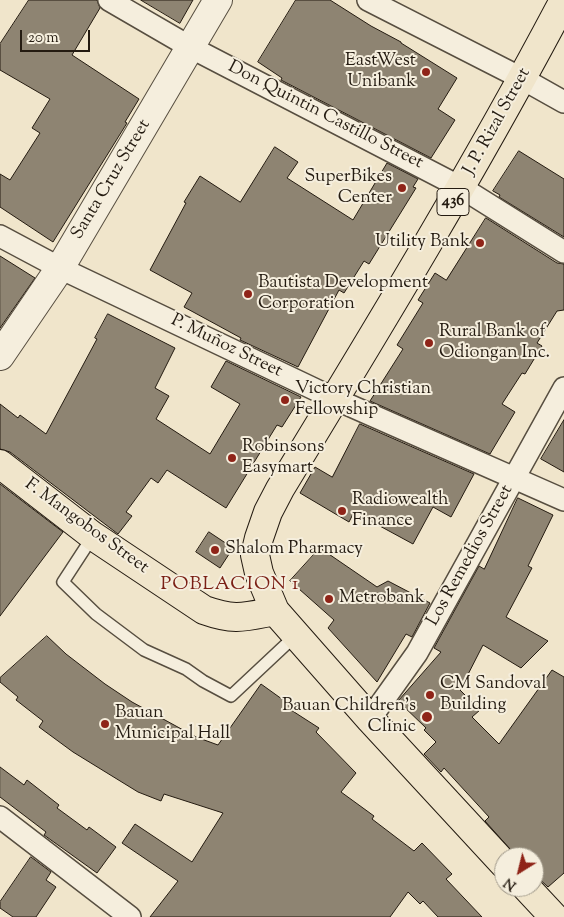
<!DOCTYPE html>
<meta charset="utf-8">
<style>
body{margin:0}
#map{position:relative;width:564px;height:917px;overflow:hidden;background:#f0e5cb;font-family:"Sorts Mill Goudy",serif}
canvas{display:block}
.north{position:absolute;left:494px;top:847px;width:50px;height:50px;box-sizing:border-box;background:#f5eedd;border:1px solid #a19a8b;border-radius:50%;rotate:216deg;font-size:14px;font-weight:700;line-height:20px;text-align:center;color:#241b11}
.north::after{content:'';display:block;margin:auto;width:18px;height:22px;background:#8f2418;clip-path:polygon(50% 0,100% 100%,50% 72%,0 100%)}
.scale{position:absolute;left:20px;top:30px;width:70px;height:22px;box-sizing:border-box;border:2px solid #241b11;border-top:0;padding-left:6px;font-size:15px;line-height:18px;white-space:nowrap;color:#241b11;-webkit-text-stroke:4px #f5eedd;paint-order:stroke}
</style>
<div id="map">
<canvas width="564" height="917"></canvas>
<div class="north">N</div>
<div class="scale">20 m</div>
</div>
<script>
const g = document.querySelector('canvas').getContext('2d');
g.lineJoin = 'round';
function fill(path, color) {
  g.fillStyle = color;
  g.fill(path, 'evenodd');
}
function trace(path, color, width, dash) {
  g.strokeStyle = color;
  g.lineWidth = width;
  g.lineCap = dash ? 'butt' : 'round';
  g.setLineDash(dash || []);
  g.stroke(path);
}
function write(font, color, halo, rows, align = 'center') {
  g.font = font + ' "Sorts Mill Goudy",serif';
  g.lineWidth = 4;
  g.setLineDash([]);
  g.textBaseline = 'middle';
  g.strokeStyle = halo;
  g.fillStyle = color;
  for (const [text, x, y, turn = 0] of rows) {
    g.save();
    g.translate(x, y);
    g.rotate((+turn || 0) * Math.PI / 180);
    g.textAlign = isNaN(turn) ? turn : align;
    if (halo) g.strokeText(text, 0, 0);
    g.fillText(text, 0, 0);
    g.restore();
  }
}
const building = new Path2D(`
 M29,0H97L100,8L72,55L139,99L125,122L127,123L53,242L0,207V174L10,180L40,133L32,128L50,99L0,70V44Z
 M141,0H193L180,23Z
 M296,0H330L371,26L401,42V43L457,78L438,109L455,120L431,158L281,80L282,78L258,62Z
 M275,147L298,162L287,178L353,220L387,163L418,179L413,187L416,188L369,264L364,261L344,293L339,290L298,367L240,340L241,338L184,307L192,293L150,270L186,203L184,202L200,176L240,202Z
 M519,151L564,179V237L499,197L500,195L493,191Z
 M486,218L557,263L564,264V310L557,311L537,343L542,346L525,374L522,373L502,404L515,412L490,454L370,401L403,349L397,345L423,303L418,300L435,273L446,280Z
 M0,256L35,278L0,328Z
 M108,314L175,348L155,388L169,396L156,419L210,454L240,404L211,387L226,361L301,397L282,427L277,425L226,508L167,470L158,483L151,478L126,512L132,516L118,534L10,452L0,449V404L18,418L20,415L46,434L97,339L95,338Z
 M564,420V472L541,459Z
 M360,424L474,474L451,517L433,507L413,544L354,512L349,522L300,493L315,467L332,477Z
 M0,484L63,532L0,616Z
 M518,498L553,515L528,566L532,568L506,617L548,641L521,668L483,645L460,690L480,710L472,717L499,744L552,670L564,677V873L548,887L534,874V857H517L485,821L489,817L444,768L441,772L424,754L436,742L424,730L426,728L398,701L441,652L434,648L479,566L484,569Z
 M209,532L233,548L220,568L196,552Z
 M320,548L377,587L388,581L430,603L412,637L406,634L377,682L328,628L334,620L290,581Z
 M47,636L66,654L105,684L132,702L196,737L218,745L261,684L293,707L291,710L319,728L316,732L356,773L341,792L374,816L372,819L414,851L422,843L452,874L446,879L482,917H438L423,901L420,904L408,892L390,917H150L178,881L122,843L135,824L192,862L223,813L164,794L161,801L138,792L73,752L39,727L43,721L16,700L18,697L0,682V678Z
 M0,767L24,785L27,780L59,805L57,808L87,830L89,827L116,847L97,873L44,835L46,832L0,797Z
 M31,857L51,872L46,880L56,887L36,917H13L0,908V902Z`);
const service = new Path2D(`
 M93,536L63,582L96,614L144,650L186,669L203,681L231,696L295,636`);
const minor = new Path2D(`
 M109,0L190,47L462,188L564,252
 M368,0L523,79L564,102
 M0,236L60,268L335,399L564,500
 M370,719L417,653L564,388
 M0,817L130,917`);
const tertiary = new Path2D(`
 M0,356L60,268L218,0`);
const primary = new Path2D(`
 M0,464L93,536L204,610C235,621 244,617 275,611
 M504,864L370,719L275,611L259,573L255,555L259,538L268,512L280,489C378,328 476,167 564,0
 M526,887L554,917`);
const markers = [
 [426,72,5,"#8f2418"],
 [402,188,5,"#8f2418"],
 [480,243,5,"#8f2418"],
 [248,294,5,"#8f2418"],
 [429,343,5,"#8f2418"],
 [285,400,5,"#8f2418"],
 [232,458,5,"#8f2418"],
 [342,511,5,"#8f2418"],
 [215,550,5,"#8f2418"],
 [329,599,5,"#8f2418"],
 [430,695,5,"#8f2418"],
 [427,717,6,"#8f2418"],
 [105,724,5,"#8f2418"]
];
const shields = [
 [453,202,32]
];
const shieldNames = [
 ["436",453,202]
];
const poiNames = [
 ["EastWest",416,62,"right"],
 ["Unibank",416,83,"right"],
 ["SuperBikes",392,178,"right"],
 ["Center",392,199,"right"],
 ["Utility Bank",470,243,"right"],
 ["Bautista Development",258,284],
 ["Corporation",258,305],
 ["Rural Bank of",439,333],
 ["Odiongan Inc.",439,354],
 ["Victory Christian",295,390],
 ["Fellowship",295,411],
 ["Robinsons",242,448],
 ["Easymart",242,469],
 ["Radiowealth",352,501],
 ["Finance",352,522],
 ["Shalom Pharmacy",225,550],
 ["Metrobank",339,599],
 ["CM Sandoval",440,685],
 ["Building",440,706],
 ["Bauan Children's",416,707,"right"],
 ["Clinic",416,728,"right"],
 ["Bauan",115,714],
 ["Municipal Hall",115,735]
];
const streetNames = [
 ["Don Quintin Castillo Street",325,116,27],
 ["J. P. Rizal Street",498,122,-61],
 ["Santa Cruz Street",112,180,-59],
 ["P. Muñoz Street",226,347,26],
 ["F. Mangobos Street",86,527,36],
 ["Los Remedios Street",471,556,-61]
];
const neighbourhoodNames = [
 ["POBLACION 1",230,586]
];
fill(building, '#8e8472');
trace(building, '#241b11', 1);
trace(service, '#574e40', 14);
trace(minor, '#574e40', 24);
trace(tertiary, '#574e40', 30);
trace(primary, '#241b11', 30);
trace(service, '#f5eedd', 11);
trace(minor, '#f5eedd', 21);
trace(tertiary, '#f5eedd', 28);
trace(primary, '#f0e5cb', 28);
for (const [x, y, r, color] of markers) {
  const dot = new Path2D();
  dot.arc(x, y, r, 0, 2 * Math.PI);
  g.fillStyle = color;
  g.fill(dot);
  trace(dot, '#f5eedd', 2);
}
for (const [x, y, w] of shields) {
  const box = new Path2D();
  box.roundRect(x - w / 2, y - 13.5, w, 27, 4);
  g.fillStyle = '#f5eedd';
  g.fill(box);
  trace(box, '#241b11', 1);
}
write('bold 16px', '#241b11', null, shieldNames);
write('18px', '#241b11', '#f5eedd', poiNames, 'left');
write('18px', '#241b11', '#f5eedd', streetNames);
g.letterSpacing = '1px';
write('19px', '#7a1f14', '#f5eedd', neighbourhoodNames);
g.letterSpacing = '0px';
</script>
